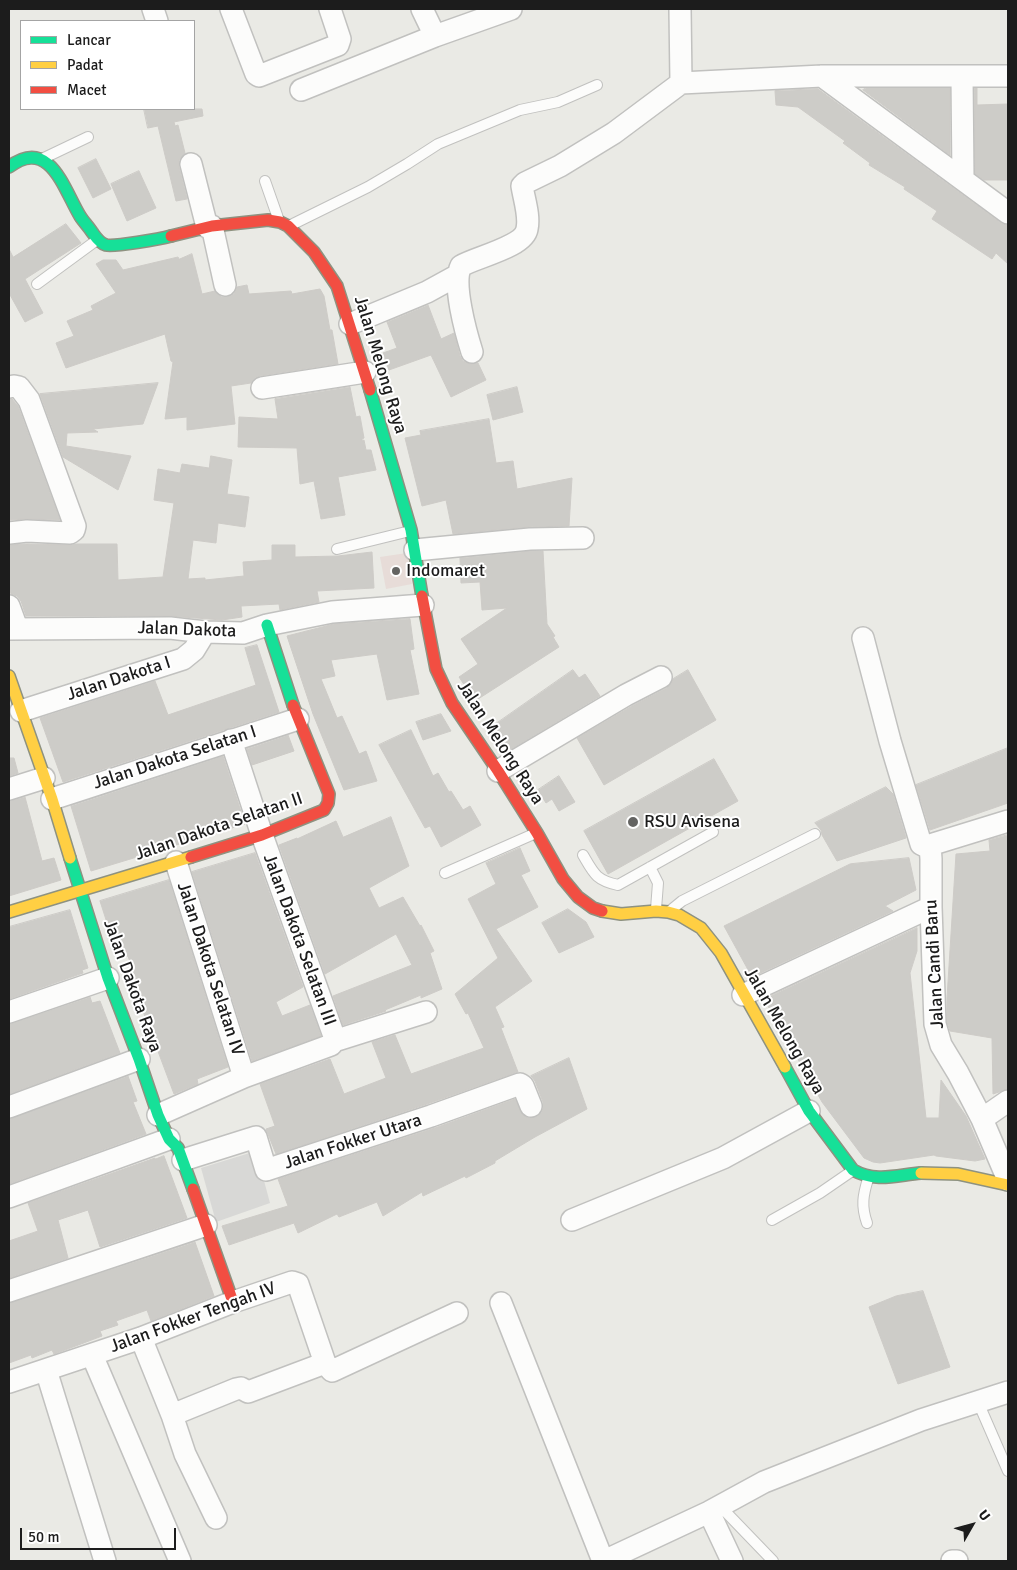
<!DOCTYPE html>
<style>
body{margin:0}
#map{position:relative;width:1017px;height:1570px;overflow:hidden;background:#eaeae5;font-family:Signika,sans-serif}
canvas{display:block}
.frame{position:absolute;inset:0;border:10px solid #1c1c1c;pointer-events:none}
.legend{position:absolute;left:20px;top:20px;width:175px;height:90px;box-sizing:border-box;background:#fff;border:1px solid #a4a4a4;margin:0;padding:6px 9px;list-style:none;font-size:15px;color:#1c1c1c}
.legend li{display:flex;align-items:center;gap:10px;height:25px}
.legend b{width:25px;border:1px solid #a4a4a4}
.north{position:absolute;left:947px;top:1500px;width:50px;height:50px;-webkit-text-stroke:4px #fff;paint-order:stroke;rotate:52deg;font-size:14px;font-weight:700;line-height:20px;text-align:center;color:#1c1c1c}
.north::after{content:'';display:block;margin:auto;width:18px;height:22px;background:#1c1c1c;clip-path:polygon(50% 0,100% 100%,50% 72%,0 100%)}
.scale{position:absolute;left:20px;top:1528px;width:156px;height:22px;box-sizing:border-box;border:2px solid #1c1c1c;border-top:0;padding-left:6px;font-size:15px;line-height:18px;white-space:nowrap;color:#1c1c1c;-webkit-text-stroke:4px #fff;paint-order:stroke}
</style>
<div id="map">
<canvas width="1017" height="1570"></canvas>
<div class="frame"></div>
<ul class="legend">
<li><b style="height:6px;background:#16e098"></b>Lancar</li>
<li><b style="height:6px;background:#ffcf43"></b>Padat</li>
<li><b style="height:6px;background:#f24e42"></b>Macet</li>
</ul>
<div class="north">U</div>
<div class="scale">50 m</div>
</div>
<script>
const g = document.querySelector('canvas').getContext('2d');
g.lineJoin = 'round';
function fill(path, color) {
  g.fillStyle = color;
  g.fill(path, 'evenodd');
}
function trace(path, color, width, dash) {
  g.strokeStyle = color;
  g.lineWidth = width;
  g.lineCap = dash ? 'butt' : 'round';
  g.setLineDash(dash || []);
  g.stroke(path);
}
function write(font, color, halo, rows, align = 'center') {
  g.font = font + ' Signika,sans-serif';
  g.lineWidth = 4;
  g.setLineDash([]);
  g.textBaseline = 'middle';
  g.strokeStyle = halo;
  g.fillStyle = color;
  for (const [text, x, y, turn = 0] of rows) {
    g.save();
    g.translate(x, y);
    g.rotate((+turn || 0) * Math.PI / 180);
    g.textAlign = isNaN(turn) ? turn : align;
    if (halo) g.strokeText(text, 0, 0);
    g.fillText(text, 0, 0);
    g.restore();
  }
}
const commercial = new Path2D(`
 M407,553L412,584L386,589L380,557Z`);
const religious = new Path2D(`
 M256,1151L270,1203L216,1222L201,1168Z`);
const building = new Path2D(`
 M866,88H950V155L863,90Z
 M975,88H977V105L1008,104V180H984L975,174Z
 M818,89L1001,223L1008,226V264L996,253L992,259L932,219L937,211L904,189L905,187L869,165L870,163L843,143L845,141L798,107L776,105L775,91Z
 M144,109H202L203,116L174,122L175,126L178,125L185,153L179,160V167L187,199L176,201L158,126L148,128Z
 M96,159L111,189L93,198L78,168Z
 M139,171L156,208L127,221L111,184Z
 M66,224L81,243L25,279L43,313L25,322L9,293V249L13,257Z
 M192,254L202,294L215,291L221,297H227L234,294L237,287L247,285L249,294L291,291L292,294L320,289L324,296L330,330H332L338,364L260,376L255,378L251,383L231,386L235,424L187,430V417L165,419L173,362L171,361L165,334L66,368L56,343L74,336L67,321L93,310L91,306L116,293L96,264L103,260H116L123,270L178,257L179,259Z
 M428,305L441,339L454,333L460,356L463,361L470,364L478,363L486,380L451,397L431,355L389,370L383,353L397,348L387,322Z
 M158,383L143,424L93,429L98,432L67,433L66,446L131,456L118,490L63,457L40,394Z
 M350,387L356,417L360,416L364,438L362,439V441L364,440L366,450H371L376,470L338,477L345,515L321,519L314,481L300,484L297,448L238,447L239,417L278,419L275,399Z
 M517,387L523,412L493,420L487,395Z
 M9,399H12L18,406L60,520L27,519L9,520Z
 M489,419L496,463L513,461L517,489L572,478L569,526L529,527L453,534L446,500L422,506L405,438L421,435L420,431Z
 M211,456L232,460L227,494L249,497L245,527L218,523L216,543L193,540L188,579L205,578V580L244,576L243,562L272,560V545H295V557L338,556L372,552L374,588L317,591L319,602L280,610L279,604L241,606L242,617L222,620L170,616H26L21,601L17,596L11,594L9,585V545L27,544L69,545L74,544H117L118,580L163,577L174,503L154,500L158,469L180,473L182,464L209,468Z
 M531,551H543L547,624L555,636L553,637L559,647L475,701L459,677L478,664L461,639L507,608L482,610L480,582L461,583L460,558Z
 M410,619L414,649L410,650L419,694L387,700L377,654L331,660L335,676L321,679L337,718L342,716L359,754L366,751L377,781L344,790L313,714L287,636L334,624Z
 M257,645L279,712L63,782L40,718L155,681L168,715L256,685L245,648Z
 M573,670L579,678L585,674L600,696L510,750L493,726Z
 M688,670L716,720L604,785L577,738L632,706L667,688L671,684L673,679Z
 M441,714L451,731L423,740L416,722Z
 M411,730L433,776L438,773L449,792L451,791L463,810L470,806L481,825L441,847L430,826L425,828L379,745Z
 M288,735L294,751L252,765L247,749Z
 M1008,748V803L930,830L916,785Z
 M223,756L245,824L91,871L71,806Z
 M9,758H14L18,773L9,776Z
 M714,759L738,801L608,874L584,831Z
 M559,776L575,802L559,811L552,799L546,803L538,790Z
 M886,787L893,794L906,838L837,861L822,835L821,830L815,823Z
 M25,797L42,861L54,858L61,880L9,896V801Z
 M391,817L409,866L369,888L379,908L403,897L420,926L421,925L434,951L430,953L442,989L421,998V995L385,1010L386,1011L343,1025L333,996L412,965L396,934L325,974L279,845L297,838V839L336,821L343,837Z
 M1008,835V1089L993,1094L992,1038L950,1031L947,1022V998L956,854L990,851L989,840Z
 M520,848L530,871L521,875L538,907L496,929L532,981L495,1007L504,1027L501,1028L518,1072L427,1104L276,1154L266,1129L275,1126L260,1084L330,1059L344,1094L386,1078L372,1042L395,1035L411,1074L484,1048L468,1013L466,1014L455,994L498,958L468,899L496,884L486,863Z
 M255,853L303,987L276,1002L282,1016L310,1005L321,1036L252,1061L192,872Z
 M909,858L916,890L885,906L893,911L752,977L724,926L850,864Z
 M169,880L228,1067L197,1079L198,1084L174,1094L135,990L139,989L128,956L120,958L119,956L118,957L100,901Z
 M568,909L586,922L594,937L559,953L542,923Z
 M70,910L88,968L82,970L83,973L9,999V927Z
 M917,928V951L910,973L926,1118H939L941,1080L966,1116L985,1159L975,1161L936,1156L934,1155L880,1163L873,1162L864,1158L822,1102L764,999Z
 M90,997L92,1003L100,1001L120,1053L9,1094V1024Z
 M569,1058L587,1109L535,1137L495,1161V1163L466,1178L465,1176L423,1196L422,1192L383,1216L377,1202L339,1217L337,1214L298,1233L294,1223L229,1245L222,1226L288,1206L278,1179L435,1128L515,1099L523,1115L529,1118L536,1117L541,1113L543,1108V1102L535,1081L531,1076Z
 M128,1076L137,1101L133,1102L146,1134L9,1184V1119Z
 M164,1156L187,1218L100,1247L88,1210L58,1220L68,1258L9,1278V1241L38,1231L28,1203L155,1158V1159Z
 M195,1242L214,1296L151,1321L147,1310L116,1321L118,1325L100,1331L102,1336L73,1347L54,1354L52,1350L32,1358L31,1355L9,1363V1303Z
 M923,1291L950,1367L898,1384L869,1307L896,1296Z`);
const lane = new Path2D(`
 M44,158L88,137
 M265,181L278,218
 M291,225L368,187L407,164L438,144L520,110L558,102L597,85
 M37,284L97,240
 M337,549L410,531
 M583,855C594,874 596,880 618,885L713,832
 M650,867L658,883L656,909
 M445,873L536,833
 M671,910L682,901L815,834
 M772,1220L820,1193L852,1171
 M867,1223C861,1206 863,1195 868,1179
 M978,1402L1008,1471
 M720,1506L773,1561`);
const street = new Path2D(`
 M153,9L157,21
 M231,9L256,74L259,76L338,45L340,39L330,9
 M422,9L435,36
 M822,76L1008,213
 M962,76L963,179
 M681,83L822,76H1008
 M301,90L435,36L511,9
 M191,164L207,227
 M212,226L225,285
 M350,324L427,292L458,275
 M472,352C466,333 452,283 461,266C476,257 524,247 527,229C530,216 524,199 522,186L525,183L560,166L614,133L681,83L680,9
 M9,387L14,386L19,387L29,400L75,526L74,530L70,533L27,531L9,533
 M262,388L365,372
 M415,550L530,539L583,538
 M9,606L17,628
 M9,629L170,628L205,632L243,633L267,625L332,612L423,605
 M863,638L890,741L921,844L925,846L930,845
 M21,711L183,659L194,650L205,632
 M498,771L626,695L661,677
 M9,789L44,778
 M52,799L298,719
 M1008,821L930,845L931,859V907L935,1024L941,1045L958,1073L982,1119L1008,1180
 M176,862L244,1077
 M743,995L931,907
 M9,1012L108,978
 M334,1041L426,1012
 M9,1107L139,1059
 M158,1115L244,1077L331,1045L334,1041V1036L262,835L231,740
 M982,1119L1008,1101
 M183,1160L256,1137L266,1170L431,1116L520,1084L523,1086L531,1106
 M9,1197L169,1139
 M572,1220L723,1158L809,1111
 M9,1291L206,1225
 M501,1303L603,1561
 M141,1338L172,1415L185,1454L216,1518
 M92,1355L180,1561
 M46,1370L105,1561
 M9,1382L141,1338L233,1302L292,1282L298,1284L299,1287L325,1363L332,1371L457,1313
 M172,1415L236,1389L241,1388L248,1392L325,1363
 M709,1512L732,1561
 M604,1561L709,1512L764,1482L921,1420L1008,1392
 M952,1561H957`);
const fast = new Path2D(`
 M9,167C50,136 64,190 80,216C83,221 88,226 92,232C95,236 99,243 106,245C114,247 160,239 171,236
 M370,390L411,530L422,596
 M267,625L293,705
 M70,858L108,978L139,1059L158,1115L169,1139L178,1148L193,1189
 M785,1067L809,1111L853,1170C876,1183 897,1175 921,1173`);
const slow = new Path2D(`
 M9,676L52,799L70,858
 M602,911L621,914L656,911L668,912L679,915L701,928L721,953L785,1067
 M9,912L191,857
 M921,1173L958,1174L1008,1185`);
const jam = new Path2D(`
 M171,236L212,226L268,220L280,222L288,226L314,252L337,286L370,390
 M422,596L436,669L452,703L498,771L537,833L563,879L578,897L593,908L602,911
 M191,857L262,835L324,810L328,803L329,794L293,705
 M193,1189L233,1302`);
const markers = [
 [396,571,5,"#646462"],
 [633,822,6,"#646462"]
];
const streetNames = [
 ["Jalan Melong Raya",380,365,73],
 ["Jalan Dakota",187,630,2],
 ["Jalan Dakota I",119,679,-18],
 ["Jalan Melong Raya",500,743,57],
 ["Jalan Dakota Selatan I",175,758,-18],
 ["Jalan Dakota Selatan II",219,827,-19],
 ["Jalan Dakota Selatan III",299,940,70],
 ["Jalan Candi Baru",935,964,-93],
 ["Jalan Dakota Selatan IV",210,969,72],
 ["Jalan Dakota Raya",132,986,70],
 ["Jalan Melong Raya",784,1031,60],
 ["Jalan Fokker Utara",353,1142,-18],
 ["Jalan Fokker Tengah IV",193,1318,-20]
];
const poiNames = [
 ["Indomaret",406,571],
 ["RSU Avisena",644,822]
];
fill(commercial, '#e7dcd8');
fill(religious, '#d8d8d6');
fill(building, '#cdccc8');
trace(building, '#cdcbc7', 1);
trace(lane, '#c1c1bf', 12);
trace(street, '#c1c1bf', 24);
trace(fast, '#8e9280', 14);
trace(slow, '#8e9280', 14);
trace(jam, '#8e9280', 14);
trace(lane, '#fcfcfb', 10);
trace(street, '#fcfcfb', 21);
trace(fast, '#16e098', 11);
trace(slow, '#ffcf43', 11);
trace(jam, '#f24e42', 11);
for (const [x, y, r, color] of markers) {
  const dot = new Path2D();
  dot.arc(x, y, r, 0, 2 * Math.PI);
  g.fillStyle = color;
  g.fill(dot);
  trace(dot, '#fff', 2);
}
write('18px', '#1c1c1c', '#fff', streetNames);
write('18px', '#1c1c1c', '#fff', poiNames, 'left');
</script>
